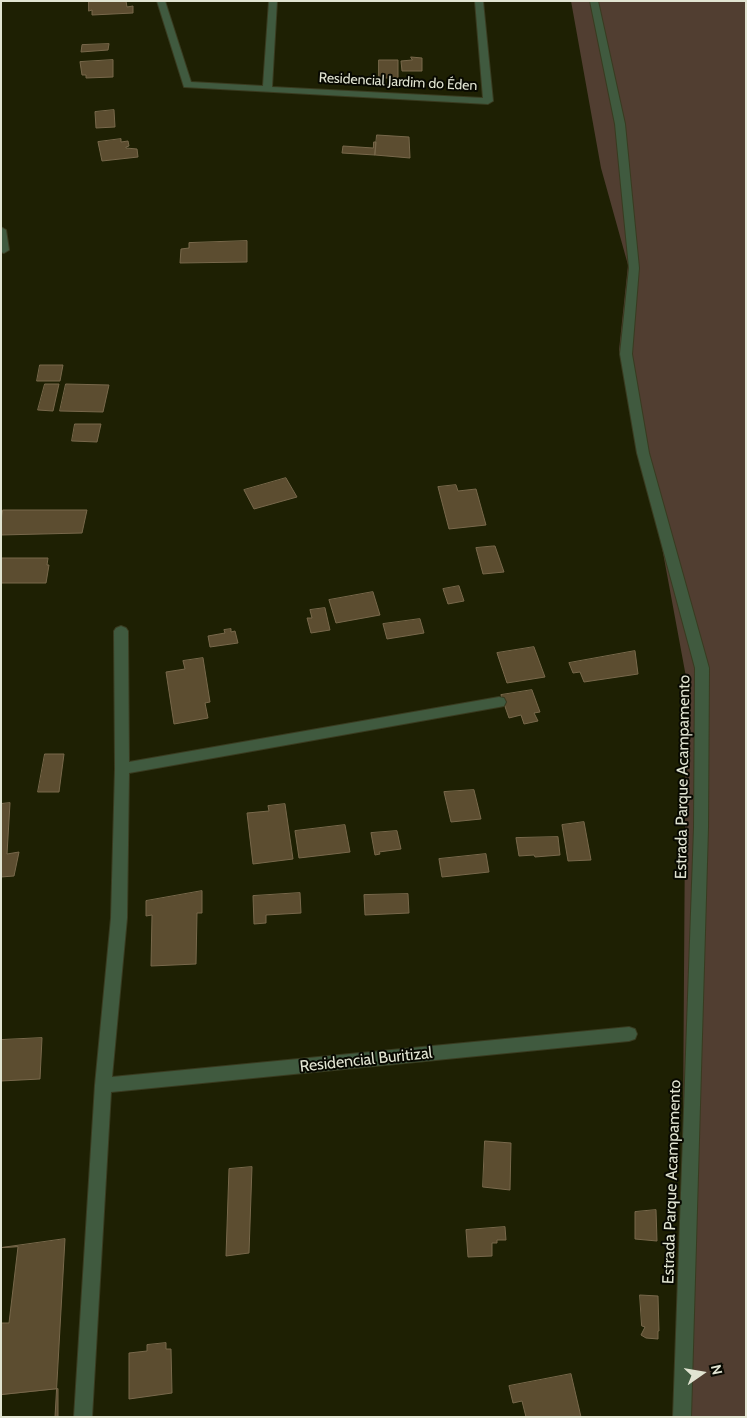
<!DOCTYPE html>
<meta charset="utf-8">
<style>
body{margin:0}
#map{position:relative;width:747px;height:1418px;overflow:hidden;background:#1e2003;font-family:Cabin,sans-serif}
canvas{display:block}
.frame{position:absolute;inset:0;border:2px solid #e1e4d2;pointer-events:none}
.north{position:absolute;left:677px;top:1348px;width:50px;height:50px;-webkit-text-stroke:4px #080901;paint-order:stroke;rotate:77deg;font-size:14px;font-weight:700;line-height:20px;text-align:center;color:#e1e4d2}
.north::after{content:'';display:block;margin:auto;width:18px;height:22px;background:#e1e4d2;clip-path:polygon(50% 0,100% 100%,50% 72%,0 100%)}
</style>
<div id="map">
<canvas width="747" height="1418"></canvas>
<div class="frame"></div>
<div class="north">N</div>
</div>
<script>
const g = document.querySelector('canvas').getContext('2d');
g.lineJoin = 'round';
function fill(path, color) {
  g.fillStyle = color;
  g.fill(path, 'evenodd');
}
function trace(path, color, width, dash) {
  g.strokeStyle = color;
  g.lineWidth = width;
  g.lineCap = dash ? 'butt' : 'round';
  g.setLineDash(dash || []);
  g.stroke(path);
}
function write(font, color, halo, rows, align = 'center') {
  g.font = font + ' Cabin,sans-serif';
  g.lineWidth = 4;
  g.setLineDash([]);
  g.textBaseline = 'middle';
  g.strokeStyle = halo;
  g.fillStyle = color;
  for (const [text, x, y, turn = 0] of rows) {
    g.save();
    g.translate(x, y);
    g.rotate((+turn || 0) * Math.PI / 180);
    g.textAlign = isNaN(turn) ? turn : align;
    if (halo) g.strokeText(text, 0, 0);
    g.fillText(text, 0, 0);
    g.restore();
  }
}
const green = new Path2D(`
 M571,1H746V1417H681L686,677L659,531L619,350L628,265L601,168Z`);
const building = new Path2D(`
 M89,1H126L127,7L133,6V13L92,15V10L89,11Z
 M109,44L108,50L81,52L82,45Z
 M411,57L422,58V71H402L401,61L412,60Z
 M113,60V77L86,78V75H82L80,62Z
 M379,60H398V78H379Z
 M114,110L115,127L96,128L95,112Z
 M377,135L409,137L410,158L375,155Z
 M121,139V142L128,141L129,146L126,147V148L137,149L138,157L102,161L98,142Z
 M374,142H376L375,155L342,153L343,146L373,148Z
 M247,241V262L180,263L181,249L189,248V243Z
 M40,365H63L60,381H37Z
 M45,384H59L53,411L38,410Z
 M66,384L109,385L103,412L60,411Z
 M75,424H101L97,442L72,441Z
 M286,478L297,497L254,509L244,490Z
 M456,485L458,491L476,489L486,525L449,529L438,487Z
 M3,510H87L82,533L1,535Z
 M493,546H495L504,572L483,574L476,548Z
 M1,558H48L47,565H49L46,583H1Z
 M459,586L464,601L448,604L443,589Z
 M373,592L380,615L336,623L329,600Z
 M325,608L330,630L311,633L307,618H312L310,610Z
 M420,619L424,633L387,639L383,624Z
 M231,629V632L235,631L238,643L210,647L208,636L225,633L224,630Z
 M534,647L545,677L507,683L497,653Z
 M635,651L638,674L584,682L580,672L573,673L569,663Z
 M203,658L210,702L205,703L208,718L174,724L166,672L185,669L183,661Z
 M532,690L540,712L534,713L538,721L524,724L521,715L509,718L501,695Z
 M45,754H64L59,792H38Z
 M474,790L481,819L451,822L444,792Z
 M10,803L7,854L19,852L14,876L1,877V804Z
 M285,804L293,859L253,864L247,813L269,811L268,806Z
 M584,822L591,860L568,861L562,825Z
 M345,825L350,852L299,858L295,831Z
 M397,831L401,849L379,852L380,854L375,855L371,833Z
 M558,837L560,855L535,857L534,855L519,856L516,838Z
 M486,854L489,872L442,877L439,859Z
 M202,891V913H197L196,964L151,966L152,915L146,916V901Z
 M300,893L301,913L266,915V923L254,924L253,896Z
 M408,894L409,913L365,915L364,895Z
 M42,1038L40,1079L1,1081V1040Z
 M485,1141L511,1143L510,1190L483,1187Z
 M252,1167L249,1253L226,1256L229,1169Z
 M656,1210L657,1241L635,1239V1212Z
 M505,1227L506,1240H497V1243H492V1256L468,1257L466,1230Z
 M65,1239L55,1417H1V1248Z
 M18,1247L9,1323H1V1248Z
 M640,1295L658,1296L659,1331H658V1339L646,1338L641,1335L645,1327L642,1326Z
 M166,1343V1349H171L172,1393L129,1399V1353L147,1351V1345Z
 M571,1374L581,1417H526L522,1401L513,1403L509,1386Z
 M58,1389V1417H1V1395Z`);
const minor = new Path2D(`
 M157,1H165L191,82L263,86L269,1H277L272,87L483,98L475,1H483L493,101L488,104L184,87Z
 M1,227L6,230L9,250L4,253L1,252Z
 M121,626L126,628L128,631L129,762L499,697L504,698L506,702L504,706L499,707L129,773L127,918L112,1077L629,1027L635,1029L637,1034L635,1039L629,1041L111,1092L92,1417H74L95,1085L111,918L115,769L114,631L116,628Z`);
const tertiary = new Path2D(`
 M590,1H598L625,124L639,268L632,354L649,453L709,668L708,828L691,1417H673L694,828L695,668L637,453L620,354L629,268L615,124Z`);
const farStreetnames = [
 ["Residencial Jardim do Éden",398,82,3]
];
const streetNames = [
 ["Estrada Parque Acampamento",683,777,-89],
 ["Residencial Buritizal",366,1060,-6],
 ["Estrada Parque Acampamento",672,1182,-88]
];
fill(green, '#513e31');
fill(building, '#5c4d30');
trace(building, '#78684b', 1);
trace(minor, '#393b20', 2);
trace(tertiary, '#393b20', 2);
fill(minor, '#405a3f');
fill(tertiary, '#405a3f');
write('14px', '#e1e4d2', '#080901', farStreetnames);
write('16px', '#e1e4d2', '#080901', streetNames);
</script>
